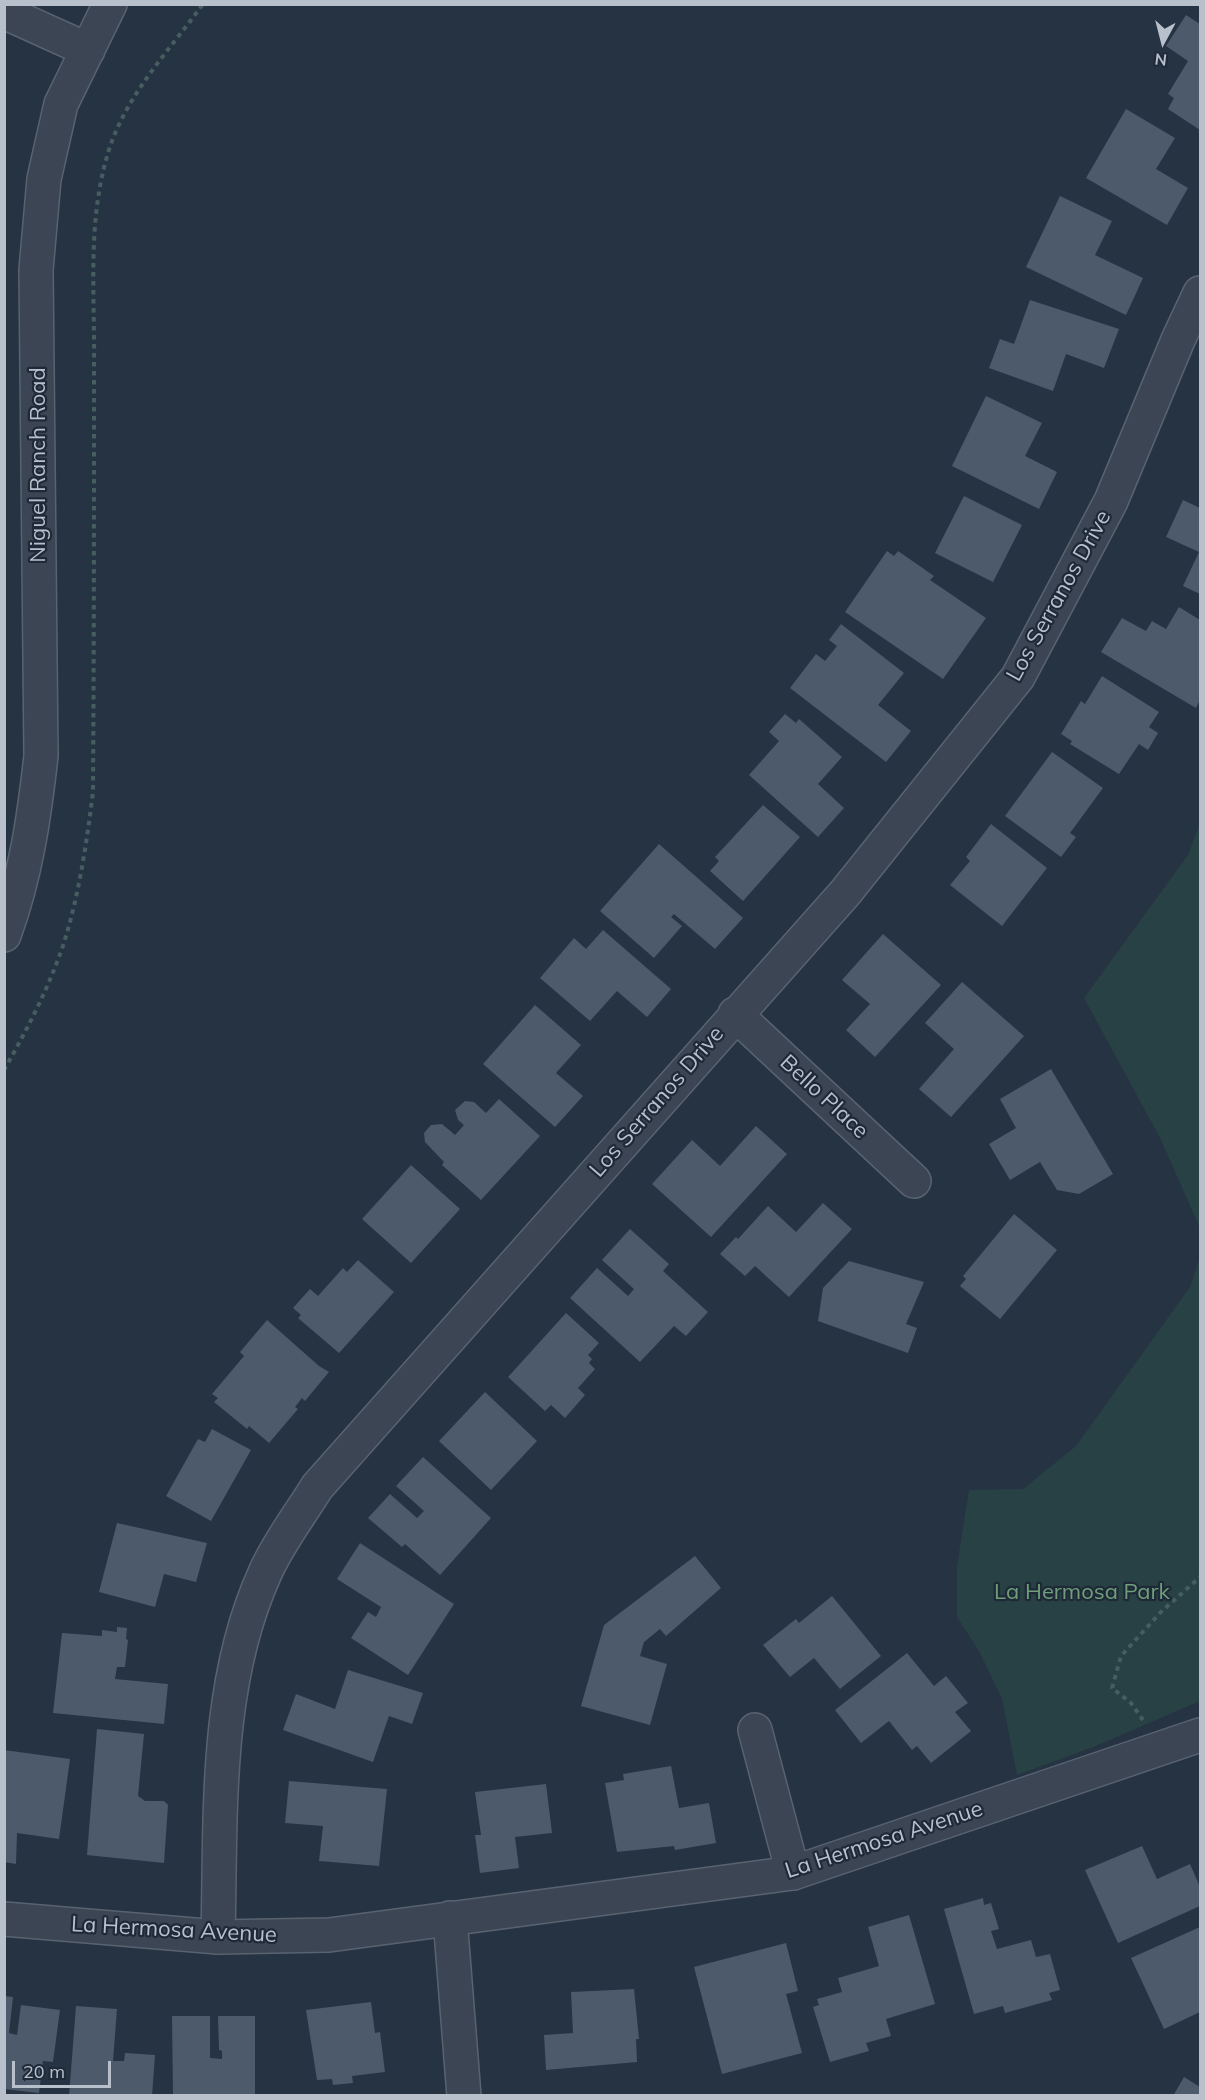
<!DOCTYPE html>
<style>
body{margin:0}
#map{position:relative;width:1205px;height:2100px;overflow:hidden;background:#263343;font-family:Mulish,sans-serif}
canvas{display:block}
.frame{position:absolute;inset:0;border:6px solid #b8c0cc;pointer-events:none}
.north{position:absolute;left:1133px;top:12px;width:60px;height:60px;-webkit-text-stroke:4px #1f2a38;paint-order:stroke;rotate:187deg;font-size:16px;font-weight:700;line-height:24px;text-align:center;color:#b8c0cc}
.north::after{content:'';display:block;margin:auto;width:21px;height:27px;background:#b8c0cc;clip-path:polygon(50% 0,100% 100%,50% 72%,0 100%)}
.scale{position:absolute;left:12px;top:2061px;width:99px;height:27px;box-sizing:border-box;border:3px solid #b8c0cc;border-top:0;padding-left:8px;font-size:18px;line-height:21px;white-space:nowrap;color:#b8c0cc;-webkit-text-stroke:4px #1f2a38;paint-order:stroke}
</style>
<div id="map">
<canvas width="1205" height="2100"></canvas>
<div class="frame"></div>
<div class="north">N</div>
<div class="scale">20 m</div>
</div>
<script>
const g = document.querySelector('canvas').getContext('2d');
g.lineJoin = 'round';
function fill(path, color) {
  g.fillStyle = color;
  g.fill(path, 'evenodd');
}
function trace(path, color, width, dash) {
  g.strokeStyle = color;
  g.lineWidth = width;
  g.lineCap = dash ? 'butt' : 'round';
  g.setLineDash(dash || []);
  g.stroke(path);
}
function write(font, color, halo, rows, align = 'center') {
  g.font = font + ' Mulish,sans-serif';
  g.lineWidth = 4.5;
  g.setLineDash([]);
  g.textBaseline = 'middle';
  g.strokeStyle = halo;
  g.fillStyle = color;
  for (const [text, x, y, turn = 0] of rows) {
    g.save();
    g.translate(x, y);
    g.rotate((+turn || 0) * Math.PI / 180);
    g.textAlign = isNaN(turn) ? turn : align;
    if (halo) g.strokeText(text, 0, 0);
    g.fillText(text, 0, 0);
    g.restore();
  }
}
const green = new Path2D(`
 M1200,824V1228L1160,1138L1084,998L1188,855Z
 M1200,1257V1701L1096,1746L1017,1775L1002,1699L979,1651L957,1617V1566L969,1490L1023,1489L1076,1446L1190,1287Z`);
const building = new Path2D(`
 M1186,15L1200,24V130L1168,109L1174,98L1168,94L1188,61L1166,46Z
 M1126,109L1175,138L1156,169L1188,188L1167,225L1086,178Z
 M1060,196L1112,221L1095,255L1143,278L1126,315L1026,267Z
 M1030,300L1119,329L1104,368L1066,354L1053,391L989,368L1000,339L1014,344Z
 M986,396L1042,423L1025,456L1057,472L1039,509L952,466Z
 M964,496L1022,525L993,582L935,553Z
 M1183,500L1200,508V594L1183,586L1199,552L1166,537Z
 M887,551L894,556L898,551L934,576L930,580L986,618L943,679L845,612Z
 M1179,607L1200,620V700L1196,708L1101,652L1122,618L1146,631L1152,621L1166,629Z
 M841,624L904,673L878,705L911,731L886,762L790,688L816,654L825,661L837,646L829,640Z
 M1102,676L1159,712L1149,727L1158,733L1148,750L1139,744L1119,774L1070,744L1072,741L1061,734L1081,701L1085,704Z
 M785,714L796,723L799,719L842,757L818,784L844,808L818,837L749,775L779,741L769,732Z
 M1052,752L1103,788L1070,833L1076,837L1061,857L1005,816Z
 M763,805L800,837L743,901L710,871L719,861L715,857Z
 M991,824L1047,868L1002,926L950,885L970,861L966,857Z
 M659,844L743,918L715,949L674,914L671,917L682,926L654,958L600,911Z
 M603,930L671,989L647,1017L617,991L590,1021L540,978L574,938L586,949Z
 M883,934L941,985L875,1057L846,1030L870,1004L842,980Z
 M962,982L1024,1036L951,1117L919,1089L954,1049L925,1023Z
 M535,1005L581,1045L556,1073L583,1096L555,1127L483,1064Z
 M1051,1069L1113,1174L1079,1194L1057,1190L1040,1162L1010,1180L989,1144L1016,1128L1000,1099Z
 M499,1099L540,1136L481,1200L442,1165L444,1162L425,1142L424,1133L431,1125L442,1124L455,1135L464,1125L458,1120L455,1110L465,1101L474,1102L486,1113Z
 M756,1126L787,1154L711,1237L652,1184L692,1140L720,1166Z
 M411,1165L460,1209L411,1263L362,1219Z
 M823,1203L852,1229L789,1297L755,1266L745,1276L720,1254L736,1237L738,1239L768,1206L796,1232Z
 M1014,1214L1057,1250L1000,1319L960,1286L966,1279L963,1276Z
 M630,1229L669,1264L663,1271L708,1312L686,1336L674,1326L640,1362L570,1298L597,1268L628,1296L634,1289L602,1260Z
 M358,1260L394,1292L339,1353L298,1318L301,1315L293,1308L310,1289L318,1296L343,1268L347,1272Z
 M849,1261L924,1282L906,1324L917,1328L908,1353L818,1321L823,1288Z
 M566,1313L599,1343L588,1355L592,1359L589,1363L595,1369L578,1388L585,1395L565,1418L551,1405L545,1411L508,1377Z
 M267,1320L319,1366L329,1372L305,1401L302,1398L295,1407L298,1409L269,1443L249,1426L247,1429L214,1402L218,1398L212,1394L244,1356L240,1352Z
 M485,1392L537,1441L491,1490L439,1441Z
 M212,1429L251,1450L211,1521L166,1496L198,1439L205,1442Z
 M423,1457L491,1518L440,1575L405,1544L402,1547L368,1518L390,1494L417,1518L424,1511L396,1486Z
 M117,1523L207,1543L196,1582L164,1574L155,1607L99,1592Z
 M360,1543L454,1604L408,1675L351,1638L368,1612L376,1617L381,1607L337,1579Z
 M695,1556L721,1588L666,1636L660,1629L644,1642L640,1656L667,1664L650,1725L581,1706L604,1625Z
 M832,1596L881,1656L840,1689L814,1658L790,1677L763,1645L796,1619L799,1623Z
 M117,1627L127,1628L126,1639L128,1640L125,1667H117L115,1679L168,1684L164,1724L53,1713L62,1633L102,1636V1630L117,1632Z
 M907,1653L934,1686L946,1676L968,1703L955,1712L971,1731L931,1763L917,1746L912,1750L889,1721L861,1743L835,1710Z
 M348,1670L423,1693L412,1724L389,1716L373,1762L283,1730L296,1694L335,1709Z
 M97,1729L144,1734L138,1796L145,1801H164L168,1805L164,1863L87,1855Z
 M4,1750L70,1759L59,1839L17,1833L16,1864L4,1862Z
 M671,1766L679,1808L709,1803L716,1843L675,1850L674,1846L617,1852L605,1783L624,1780L623,1774Z
 M289,1781L387,1789L379,1866L319,1861L323,1826L285,1823Z
 M546,1784L552,1833L515,1837L519,1868L480,1873L475,1835H481L475,1792Z
 M1142,1846L1157,1879L1190,1864L1200,1887V1906L1118,1943L1085,1870Z
 M983,1898L984,1905L991,1903L999,1929L991,1931L997,1949L1031,1940L1036,1957L1050,1954L1060,1990L1049,1993L1052,2000L1005,2013L1003,2006L974,2014L944,1909Z
 M909,1915L935,2004L886,2019L891,2036L866,2043L869,2051L830,2062L813,2007L819,2005L817,1999L842,1992L838,1978L879,1966L868,1927Z
 M1200,1927V2012L1164,2029L1131,1958Z
 M786,1943L798,1991L786,1994L802,2053L722,2074L694,1967Z
 M634,1989L639,2039H636L637,2062L546,2070L544,2035L573,2033L571,1992Z
 M4,1996L13,1997L9,2033L17,2035L21,2005L60,2010L53,2062L43,2061L39,2093L4,2089Z
 M371,2002L375,2033L380,2032L385,2072L352,2076L353,2083L333,2085L332,2079L317,2080L306,2010Z
 M76,2006L117,2009L113,2061H124L125,2053L155,2055L152,2096H69Z
 M172,2016H210V2058L222,2059V2051L219,2050L218,2016H255V2096H173Z
 M1184,2077L1200,2087V2096H1173Z`);
const path = new Path2D(`
 M4,1070C28,1028 52,982 66,936C80,889 87,840 93,792C94,649 94,507 94,365C95,292 87,223 108,153C125,96 169,51 203,4
 M1143,1720L1131,1703L1112,1688L1121,1656L1161,1612L1200,1577`);
const minor = new Path2D(`
 M735,1014L914,1181
 M755,1730L793,1873
 M450,1918L464,2096
 M4,1919L218,1937C221,1816 214,1685 265,1573C278,1543 300,1515 317,1487L845,893L1018,677L1111,501L1178,340L1200,293`);
const tertiary = new Path2D(`
 M4,12L88,50
 M4,935C26,875 34,818 41,756L36,270L44,179L61,104L110,4
 M218,1937L329,1935L793,1873L1200,1735`);
const streetNames = [
 ["Niguel Ranch Road",38,465,-90],
 ["Los Serranos Drive",1059,596,-61],
 ["Bello Place",824,1097,43],
 ["Los Serranos Drive",657,1102,-49],
 ["La Hermosa Avenue",884,1840,-18],
 ["La Hermosa Avenue",174,1930,3]
];
const parkNames = [
 ["La Hermosa Park",1082,1592]
];
fill(green, '#284144');
fill(building, '#4c5a6c');
trace(minor, '#596370', 36);
trace(tertiary, '#596370', 36);
trace(path, '#475e60', 4, [4.5, 4.5]);
trace(minor, '#3b4553', 33);
trace(tertiary, '#3b4553', 33);
write('22px', '#b8c0cc', '#1f2a38', streetNames);
write('22px', '#6f9e79', '#1f2a38', parkNames);
</script>
